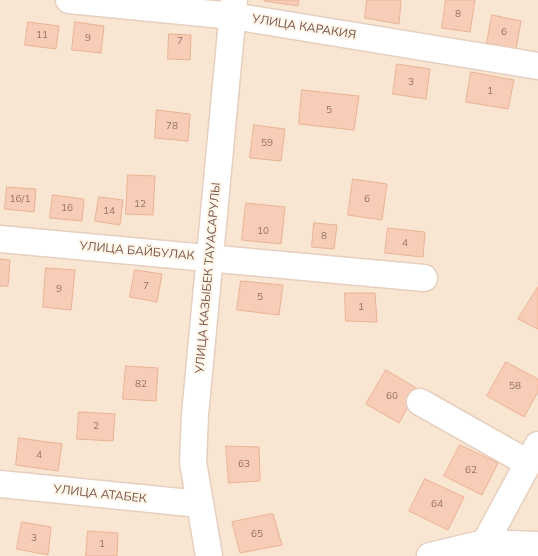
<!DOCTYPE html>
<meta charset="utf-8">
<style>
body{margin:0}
canvas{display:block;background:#fef2e2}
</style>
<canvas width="538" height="556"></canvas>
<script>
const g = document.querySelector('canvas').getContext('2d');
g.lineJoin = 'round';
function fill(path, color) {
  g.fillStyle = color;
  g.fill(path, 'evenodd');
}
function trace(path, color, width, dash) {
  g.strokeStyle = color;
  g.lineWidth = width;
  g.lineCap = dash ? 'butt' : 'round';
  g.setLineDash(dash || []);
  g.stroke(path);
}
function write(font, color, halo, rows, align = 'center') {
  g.font = font + ' Mulish,sans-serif';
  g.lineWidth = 4;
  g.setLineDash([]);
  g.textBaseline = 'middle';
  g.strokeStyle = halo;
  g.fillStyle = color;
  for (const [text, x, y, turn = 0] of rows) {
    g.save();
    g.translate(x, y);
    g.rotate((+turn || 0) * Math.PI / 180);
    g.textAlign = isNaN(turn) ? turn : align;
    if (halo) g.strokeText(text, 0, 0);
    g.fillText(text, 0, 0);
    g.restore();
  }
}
const residential = new Path2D(`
 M0,0H538V556H0Z`);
const building = new Path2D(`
 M265,0H299L298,6L264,1Z
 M367,0H401L399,24L365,18Z
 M446,0H475L470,32L442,28Z
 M492,15L521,21L516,49L487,43Z
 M28,22L59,26L56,49L25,45Z
 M75,22L104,26L101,53L72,50Z
 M169,34L191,35L190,60L168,59Z
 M397,64L430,69L426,99L393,94Z
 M471,72L514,80L508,109L466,102Z
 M302,90L359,96L354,130L299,124Z
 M157,110L190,114L188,141L155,138Z
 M254,125L285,129L281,161L250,158Z
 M128,175L155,176L153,215L126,214Z
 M353,179L387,184L382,220L348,215Z
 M7,187L36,189L34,212L5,209Z
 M53,195L84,199L82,221L50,218Z
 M99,197L123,200L120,225L95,221Z
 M246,203L285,207L281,244L242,240Z
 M314,223L337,225L334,249L312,247Z
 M388,228L425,232L423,257L385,253Z
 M0,259L10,260L8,286H0Z
 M46,268L75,270L71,310L43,307Z
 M135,270L162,274L157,302L130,297Z
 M241,281L283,285L279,315L237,310Z
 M538,287V329L518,319Z
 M345,293H375L377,322L346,321Z
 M506,362L538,379V392L524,417L487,396Z
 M126,366L158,368L156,401L123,399Z
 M386,370L418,389L399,423L366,404Z
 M79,412L115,414L113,441L77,439Z
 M19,438L62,444L58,471L16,465Z
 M460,445L498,463L482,495L444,476Z
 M226,446L259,447L260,481L229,483Z
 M425,479L464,497L448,530L409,511Z
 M273,514L282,545L240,553L232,522Z
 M22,522L51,527L48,555L17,549Z
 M88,531L118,533L117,556H86Z`);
const minor = new Path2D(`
 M69,0L233,16L538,66
 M0,239L424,278
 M420,402L528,463
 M0,484L200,504
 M485,543L538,445
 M209,556L193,462L195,415L234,0
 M430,556L485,543L538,545`);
const numberNames = [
 ["8",458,14],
 ["6",504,32],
 ["11",42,35],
 ["9",88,38],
 ["7",180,41],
 ["3",411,82],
 ["1",490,91],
 ["5",329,110],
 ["78",172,126],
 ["59",267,143],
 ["16/1",20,199],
 ["6",367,199],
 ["12",140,204],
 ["16",67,208],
 ["14",109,211],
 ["10",263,231],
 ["8",324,236],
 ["4",405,243],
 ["7",146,286],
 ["9",59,289],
 ["5",260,297],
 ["1",361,307],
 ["82",141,384],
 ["58",515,386],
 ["60",392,396],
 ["2",96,426],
 ["4",39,455],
 ["63",244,464],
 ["62",471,470],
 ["64",437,504],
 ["65",257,534],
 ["3",34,538],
 ["1",102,544]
];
const streetNames = [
 ["УЛИЦА КАРАКИЯ",304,27,9],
 ["УЛИЦА БАЙБУЛАК",137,251,5],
 ["УЛИЦА КАЗЫБЕК ТАУАСАРУЛЫ",208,278,-85],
 ["УЛИЦА АТАБЕК",100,494,6]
];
fill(residential, '#f9e6d2');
fill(building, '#f7cdb7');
trace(building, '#ebb295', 1);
trace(minor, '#e6cfbf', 29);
trace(minor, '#fff', 26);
write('10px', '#987362', null, numberNames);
write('12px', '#795546', '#fff6ea', streetNames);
</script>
